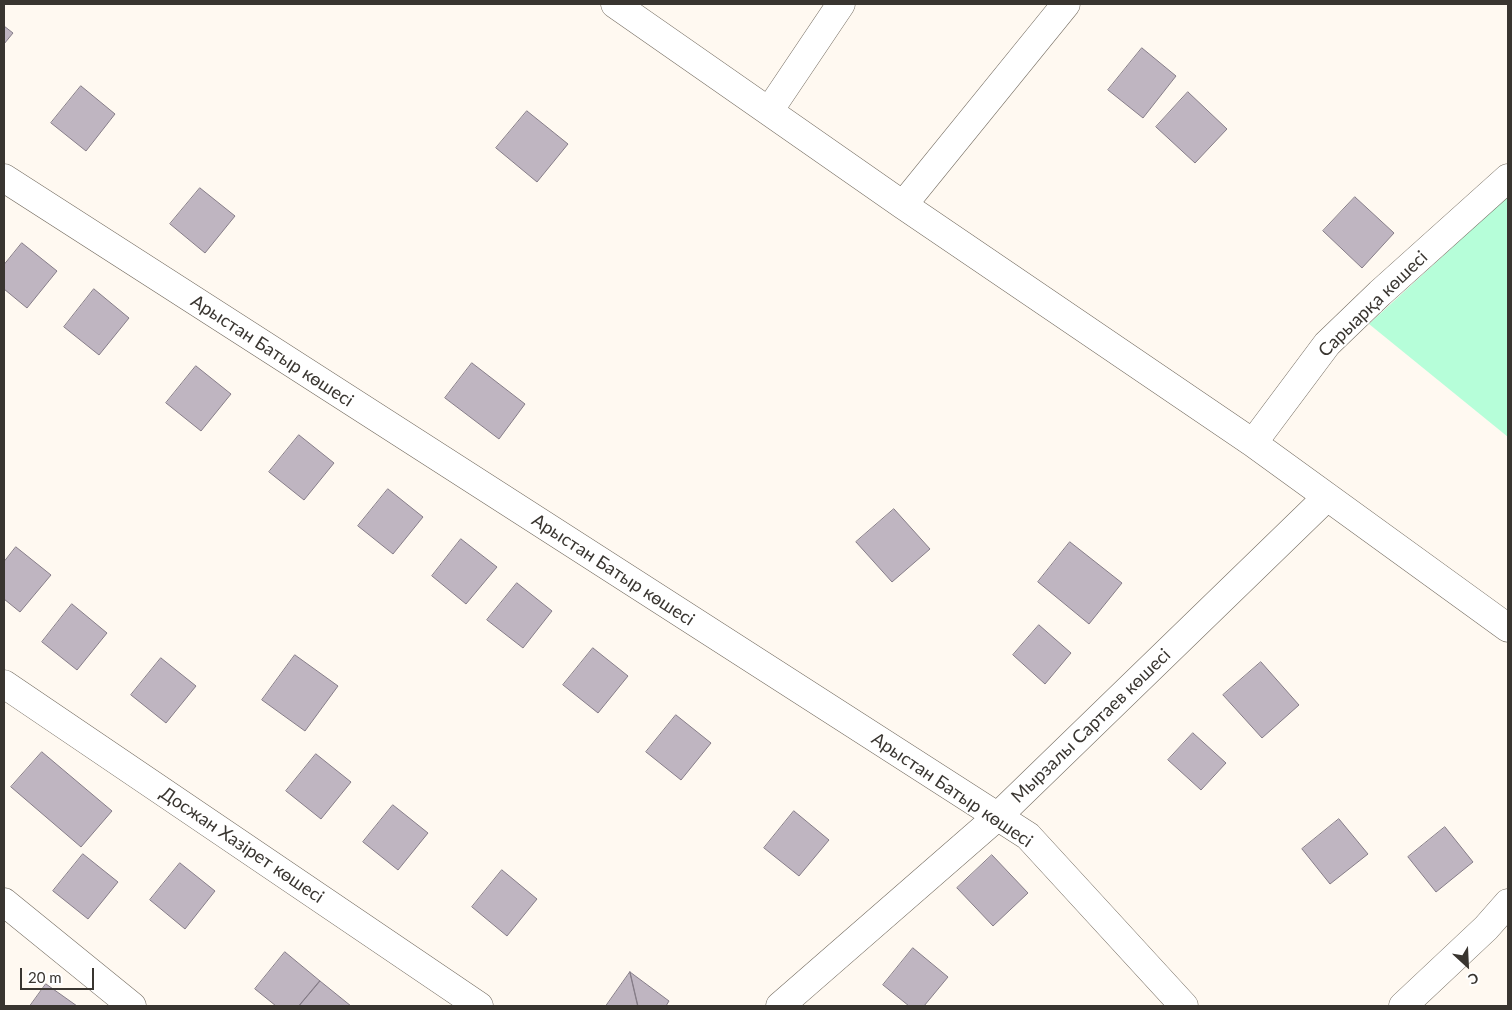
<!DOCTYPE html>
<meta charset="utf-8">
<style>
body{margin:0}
#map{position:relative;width:1512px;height:1010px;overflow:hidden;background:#fff9f1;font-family:Lato,sans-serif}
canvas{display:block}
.frame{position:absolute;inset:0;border:5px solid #393530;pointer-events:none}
.north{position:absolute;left:1442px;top:940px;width:50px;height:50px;-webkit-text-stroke:4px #fff;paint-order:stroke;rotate:155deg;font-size:14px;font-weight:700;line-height:20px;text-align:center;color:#393530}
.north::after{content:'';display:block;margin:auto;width:18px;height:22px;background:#393530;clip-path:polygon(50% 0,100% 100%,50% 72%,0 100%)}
.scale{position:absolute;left:20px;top:968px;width:74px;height:22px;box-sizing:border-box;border:2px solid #393530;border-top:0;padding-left:6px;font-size:15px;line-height:18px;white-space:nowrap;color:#393530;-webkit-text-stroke:4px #fff;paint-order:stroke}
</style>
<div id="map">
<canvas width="1512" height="1010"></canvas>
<div class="frame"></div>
<div class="north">С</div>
<div class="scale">20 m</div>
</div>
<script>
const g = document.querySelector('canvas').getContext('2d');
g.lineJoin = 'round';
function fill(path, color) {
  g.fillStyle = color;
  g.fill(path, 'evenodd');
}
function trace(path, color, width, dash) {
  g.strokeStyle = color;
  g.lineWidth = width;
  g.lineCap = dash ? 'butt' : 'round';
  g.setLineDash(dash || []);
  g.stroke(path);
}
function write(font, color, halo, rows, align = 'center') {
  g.font = font + ' Lato,sans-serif';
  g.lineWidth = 4;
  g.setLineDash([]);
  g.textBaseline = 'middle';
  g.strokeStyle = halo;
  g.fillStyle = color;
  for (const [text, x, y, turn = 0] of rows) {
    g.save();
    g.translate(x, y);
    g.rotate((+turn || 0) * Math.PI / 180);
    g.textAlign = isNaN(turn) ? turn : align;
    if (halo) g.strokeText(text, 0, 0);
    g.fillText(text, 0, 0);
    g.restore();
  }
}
const green = new Path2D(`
 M1508,196V437L1369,324Z`);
const building = new Path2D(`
 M4,26L13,33L4,44Z
 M1142,48L1176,76L1143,118L1108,90Z
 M81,86L115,114L86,151L51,123Z
 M1188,92L1227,129L1195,163L1156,127Z
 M527,111L568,144L537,182L496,148Z
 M200,188L235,216L205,253L170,224Z
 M1355,197L1394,233L1362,268L1323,231Z
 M22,243L57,271L27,308L4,289V265Z
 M94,289L129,318L99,355L64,327Z
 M472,363L525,404L499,439L445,398Z
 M196,366L231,394L201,431L166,403Z
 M299,435L334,463L304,500L269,472Z
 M388,489L423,517L393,554L358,526Z
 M894,509L930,549L892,582L856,542Z
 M461,539L497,567L466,604L432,576Z
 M1070,542L1122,583L1089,624L1038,582Z
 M16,547L51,575L20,612L4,599V562Z
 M517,583L552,611L523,648L487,620Z
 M72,604L107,633L77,670L42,642Z
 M1039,625L1071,653L1045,684L1013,655Z
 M593,648L628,676L598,713L563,685Z
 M295,655L338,686L305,731L262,700Z
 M161,658L196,686L166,723L131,695Z
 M1261,662L1299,705L1262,738L1223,695Z
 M676,715L711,743L681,780L646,752Z
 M1193,733L1226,763L1201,790L1168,760Z
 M42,752L112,811L81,847L11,787Z
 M316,754L351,782L321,819L286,791Z
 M393,805L428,833L398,870L363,842Z
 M794,811L829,840L799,876L764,848Z
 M1339,819L1368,854L1330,884L1302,849Z
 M1445,827L1473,862L1436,892L1408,857Z
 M83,854L118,882L88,919L53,891Z
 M992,855L1028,893L993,926L957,888Z
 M180,863L215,891L185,929L150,900Z
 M502,870L537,899L507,936L472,907Z
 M913,948L948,977L924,1006H909L883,985Z
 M285,952L320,981L299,1006H276L255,989Z
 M630,972L669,1001L666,1006H638Z
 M630,972L638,1006H606Z
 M320,981L351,1006H299Z
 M46,984L77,1006H30Z`);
const minor = new Path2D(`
 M615,4L903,205L1253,443L1508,628
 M769,111L841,4
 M4,178L1028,836L1184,1006
 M903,205L1066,4
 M1253,443L1327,344L1380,293L1508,178
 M4,684L479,1006
 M4,902L132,1006
 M780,1006L997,817L1327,497
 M1403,1006L1486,928L1508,903`);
const streetNames = [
 ["Сарыарқа көшесі",1373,304,-44],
 ["Арыстан Батыр көшесі",272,351,33],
 ["Арыстан Батыр көшесі",613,570,33],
 ["Мырзалы Сартаев көшесі",1091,726,-44],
 ["Арыстан Батыр көшесі",952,790,34],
 ["Досжан Хазірет көшесі",242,845,34]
];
fill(green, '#b6fed9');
fill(building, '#bfb5c1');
trace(building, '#867d88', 1);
trace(minor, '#756d62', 29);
trace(minor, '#fff', 28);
write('18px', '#393530', '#fff', streetNames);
</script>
